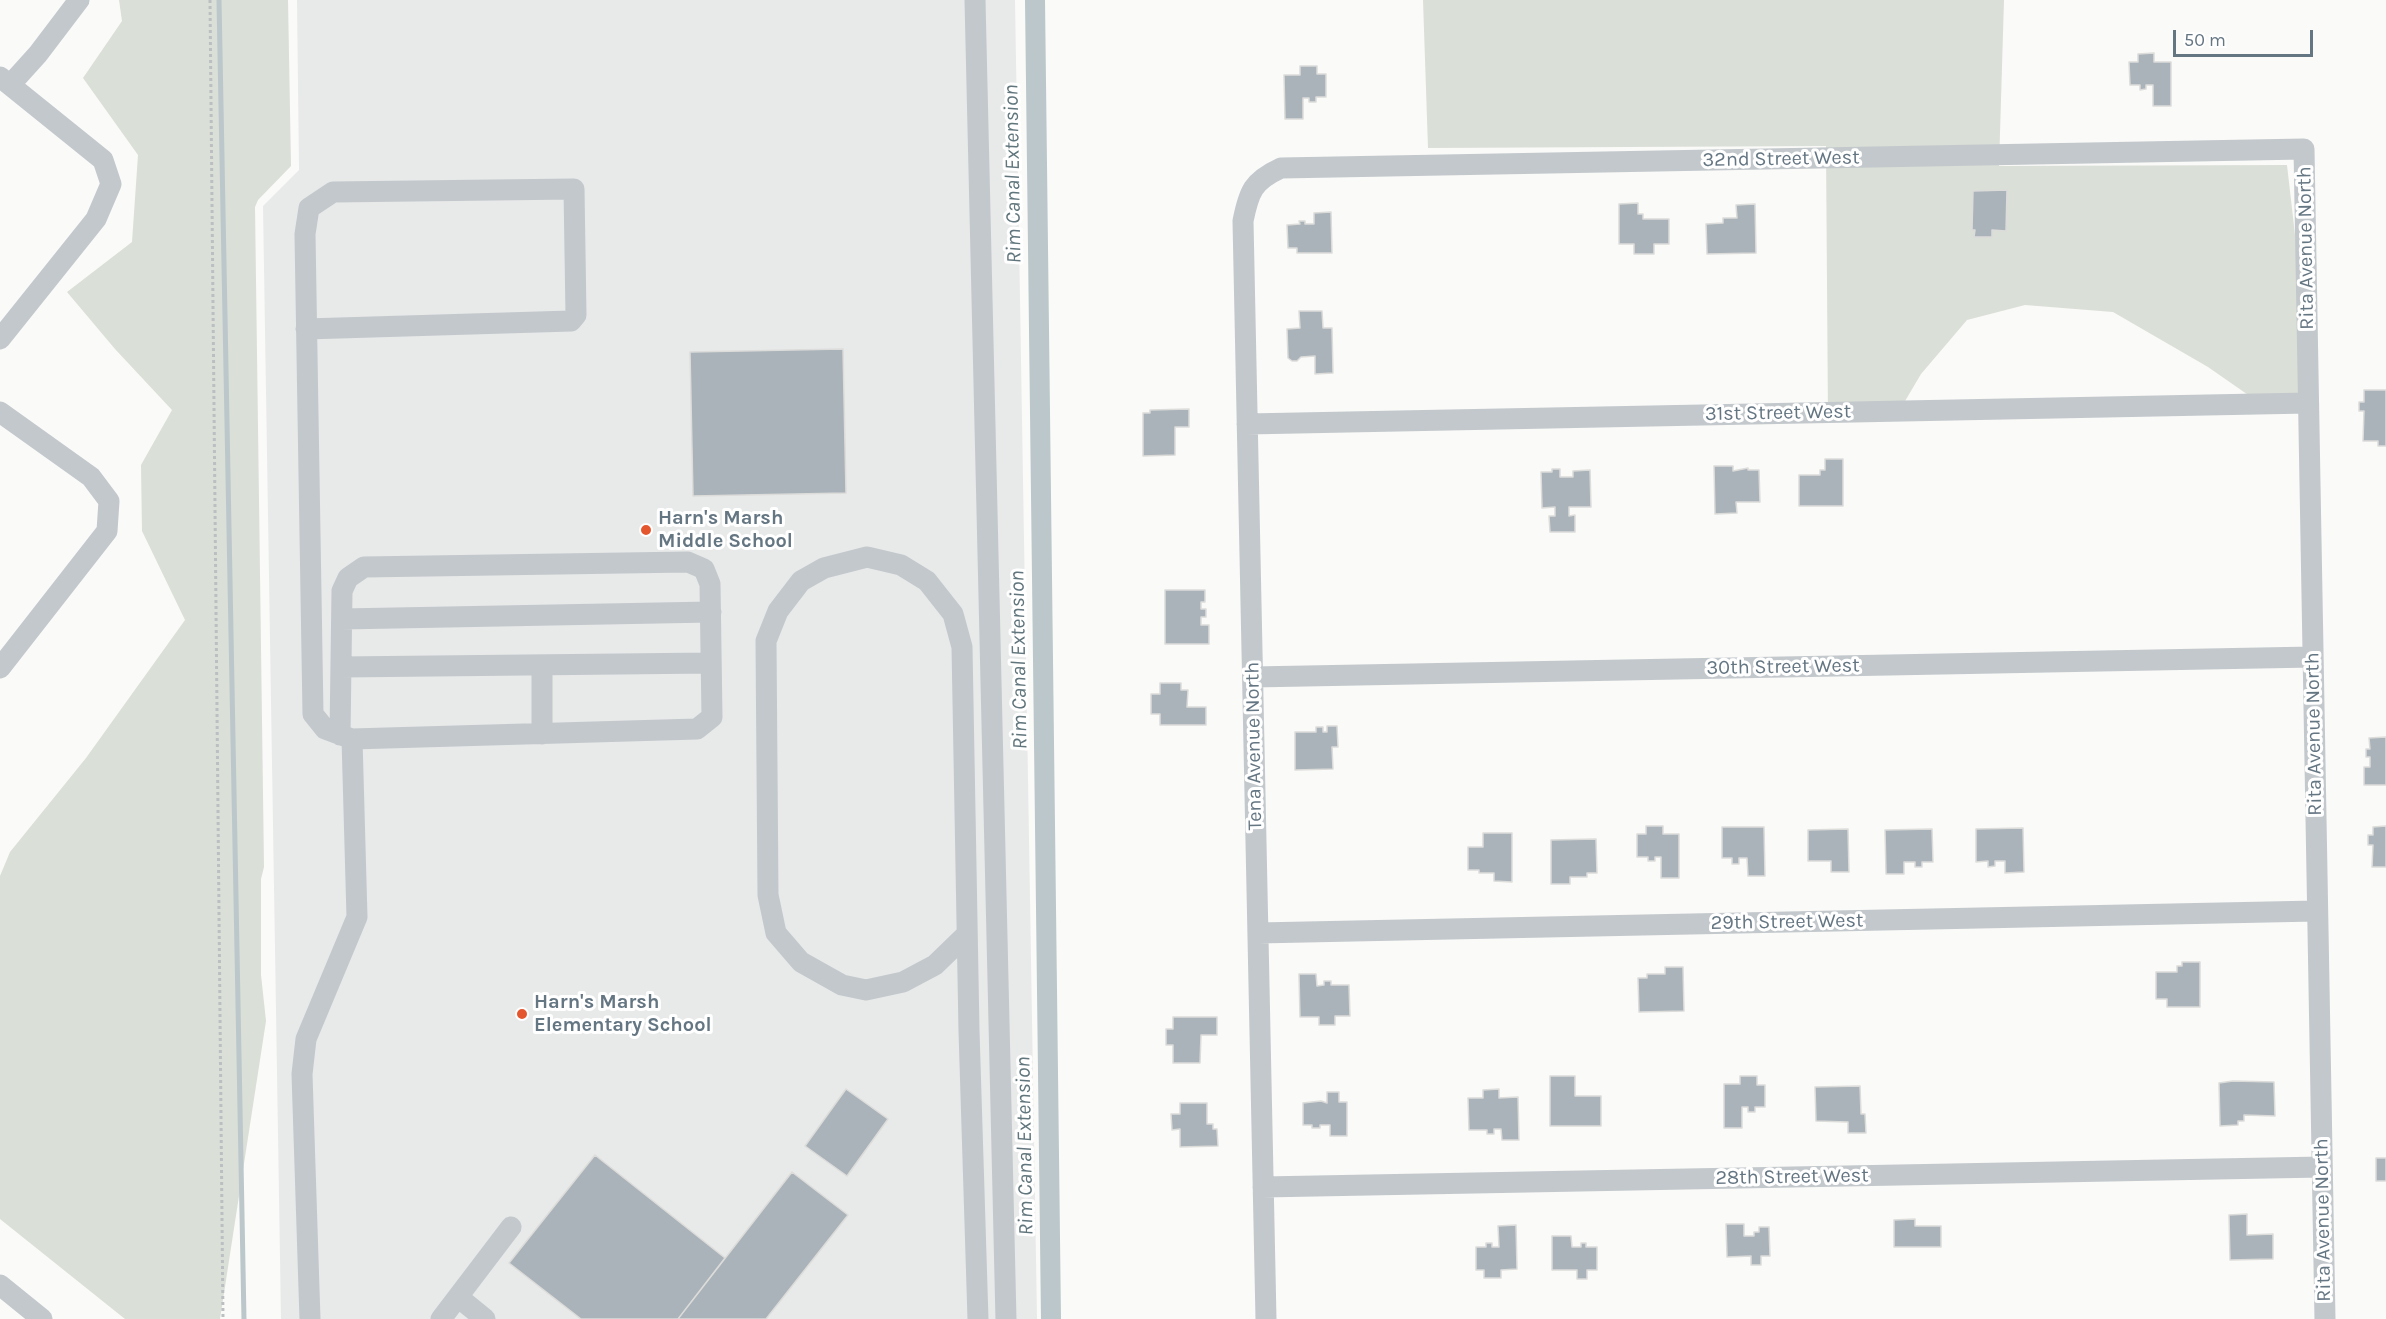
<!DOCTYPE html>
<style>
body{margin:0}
#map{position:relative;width:2386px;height:1319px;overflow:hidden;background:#fafaf8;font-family:Karla,sans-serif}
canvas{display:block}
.scale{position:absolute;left:2173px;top:30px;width:140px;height:27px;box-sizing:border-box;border:3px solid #657683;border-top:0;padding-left:8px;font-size:18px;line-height:21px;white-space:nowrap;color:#657683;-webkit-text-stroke:4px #fff;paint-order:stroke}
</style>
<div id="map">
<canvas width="2386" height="1319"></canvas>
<div class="scale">50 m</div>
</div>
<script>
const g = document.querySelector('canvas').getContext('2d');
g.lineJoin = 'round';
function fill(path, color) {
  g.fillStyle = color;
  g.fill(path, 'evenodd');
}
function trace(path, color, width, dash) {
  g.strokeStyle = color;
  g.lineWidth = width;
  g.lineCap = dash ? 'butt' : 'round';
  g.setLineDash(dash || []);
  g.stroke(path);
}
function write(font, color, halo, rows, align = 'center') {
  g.font = font + ' Karla,sans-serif';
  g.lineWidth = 6;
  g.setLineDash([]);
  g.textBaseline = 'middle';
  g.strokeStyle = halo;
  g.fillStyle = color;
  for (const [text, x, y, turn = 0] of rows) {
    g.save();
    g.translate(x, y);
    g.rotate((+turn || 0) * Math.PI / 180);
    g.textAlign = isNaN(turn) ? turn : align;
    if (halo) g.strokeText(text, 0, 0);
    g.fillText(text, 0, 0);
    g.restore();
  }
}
const built = new Path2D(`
 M297,0H1015L1037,1319H281L263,206L299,170Z`);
const green = new Path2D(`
 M119,0H288L291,166L258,200L255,207L264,867L261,879V975L266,1021L220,1319H125L0,1219V876L10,852L86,758L185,620L142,531L141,465L172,410L115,349L67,292L132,242L138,155L83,78L122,21Z
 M1423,0H2004L1999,166L2287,165L2310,366L2309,406L2254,399L2208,367L2113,312L2025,305L1967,320L1921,374L1895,418L1828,419L1826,146L1428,148Z`);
const stream = new Path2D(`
 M219,0L244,1319`);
const canal = new Path2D(`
 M1035,0L1051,1319`);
const building = new Path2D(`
 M2154,53V62H2171V106H2153V85H2146V89L2140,90V85H2130L2129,62H2138V54Z
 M1300,66H1317V74H1326V97H1316V102H1309V98H1303V119H1285L1284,75H1300Z
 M2007,190L2006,231L1992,230V237H1974L1975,230H1972L1973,191Z
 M1638,203V214H1643V219H1669V244H1654V254H1634V244H1619V204Z
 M1755,204L1756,253L1707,254L1706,224L1723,223V218H1737L1736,205Z
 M1331,212L1332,253H1297V248H1288L1287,225L1300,224L1299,221H1305V224H1314V213Z
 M1299,311H1322L1323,328H1332L1333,373L1315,374V356L1301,357L1297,361H1292L1288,358L1287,329L1300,328Z
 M843,349L846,493L693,496L690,352Z
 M2364,390H2386V446H2378V441H2363L2364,411H2359V402H2364Z
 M1189,409V427H1175V455L1143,456V413H1150V410Z
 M1825,459H1843V506H1799V475H1820V470H1825Z
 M1714,466H1733V471L1748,468V470H1759L1760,502H1736L1737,513L1715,514Z
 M1552,469H1560V477H1573V471L1590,470L1591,507H1569V516L1575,515V532H1550L1549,516H1555V507L1542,508L1541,472H1552Z
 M1165,590H1205V602H1201V609H1206V617H1201V625H1209V644H1165Z
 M1160,683H1181V690H1188L1187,707H1206V725H1160V714H1151V694H1160Z
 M1327,726H1337L1338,747H1332L1333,769L1295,770V732H1316V727H1323V732H1327Z
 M2386,737V785H2364V767H2370V757H2366V749H2370L2369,738Z
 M1646,826H1663V834H1679V878H1661V857H1655V861H1648V857H1637V834H1646Z
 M2386,826V867H2372L2373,845H2368V835H2373V827Z
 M1722,827H1764L1765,876H1748L1747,858H1739V864H1732V858H1722Z
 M2023,828L2024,872L2005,873V861H1995V866L1988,867V861L1976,862V829Z
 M1848,829L1849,872H1831V861H1808V830Z
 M1932,829L1933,862H1922V867H1915V862H1904V874H1886L1885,830Z
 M1483,833H1512V882L1494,881V873H1479V870H1468V847H1483Z
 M1596,839L1597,873H1587V877H1570V884H1551V840Z
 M2182,962H2200V1007H2167V999H2156V972H2177V966H2182Z
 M1665,967H1683L1684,1011L1639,1012L1638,978H1647V974H1665Z
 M1299,974H1316L1317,986L1324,985V981H1331V985H1349L1350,1016H1335V1025H1319V1017H1300Z
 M1173,1017H1217V1035H1201L1200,1063H1173V1045H1166V1029H1173Z
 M1550,1076H1575V1096H1601V1126H1550Z
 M1740,1076H1757V1085H1765V1107H1755V1112H1748V1107H1742V1128H1724V1084H1740Z
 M2233,1081L2274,1082L2275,1116L2244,1115V1121H2238V1125L2220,1126L2219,1083Z
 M1860,1086L1861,1114H1865L1866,1133H1848V1122L1816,1121L1815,1087Z
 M846,1089L888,1119L847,1176L805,1146Z
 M1499,1089V1098L1518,1097L1519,1140H1502L1501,1129H1494V1134H1487V1130H1469L1468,1098H1483V1090Z
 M1327,1092H1339V1102H1347V1136H1330V1125H1320V1128H1312V1125H1303V1103L1321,1101L1327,1103Z
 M1180,1103H1207V1124H1213V1129H1217L1218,1146L1180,1147V1129L1172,1130L1171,1114H1180Z
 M595,1155L725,1258L678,1319H581L509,1263Z
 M2376,1158H2386V1181H2376Z
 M792,1172L848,1215L766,1319H678Z
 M2247,1214V1235L2273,1234V1259L2230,1260L2229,1215Z
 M1915,1219V1226H1941V1247H1894V1220Z
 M1726,1224H1744V1236H1754V1232H1759V1227H1769L1770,1256H1761V1265H1751V1256L1727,1257Z
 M1516,1225L1517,1269L1501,1270V1278H1484V1270H1476V1247H1486V1243H1492V1247H1499L1498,1226Z
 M1552,1236H1571L1572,1247H1581V1243H1586V1247H1597V1270H1587V1279H1577V1270H1552Z`);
const path = new Path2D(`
 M210,0L223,1319`);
const minor = new Path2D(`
 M975,0L1006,1319
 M0,77L103,160L111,184L96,219L0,339
 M10,85L38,54L79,0
 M306,329L571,321L576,315L574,189L333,192L309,208L305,234L313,714L325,729L352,739L357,917L306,1039L302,1074L310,1319
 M0,412L91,477L109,501L107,531L0,668
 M1247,424L2308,403
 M342,619L711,612
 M341,667L711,663
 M1253,677L2313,657
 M542,734V665
 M340,735L342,591L348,578L364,567L688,562L704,569L710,584L712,717L697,729L352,739
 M1258,933L2316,911
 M967,934L935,965L903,982L866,990L842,985L801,962L776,933L768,895L766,641L778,611L801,581L824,568L867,557L901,565L927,581L953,614L962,647L969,1031L978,1319
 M1263,1187L2322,1167
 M0,1285L42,1319
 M458,1297L485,1319
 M441,1319L511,1227
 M1266,1319L1243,221C1249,191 1253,181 1281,168L2304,149L2325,1319`);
const markers = [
 [646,530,6,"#e4572e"],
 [522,1014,6,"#e4572e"]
];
const streetNames = [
 ["32nd Street West",1781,159,-1],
 ["Rita Avenue North",2306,248,-91],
 ["31st Street West",1778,413,-1],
 ["30th Street West",1783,667,-1],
 ["Rita Avenue North",2314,734,-91],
 ["Tena Avenue North",1254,746,-91],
 ["29th Street West",1787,922,-1],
 ["28th Street West",1792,1177,-1],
 ["Rita Avenue North",2323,1220,-91]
];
const poiNames = [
 ["Harn's Marsh",658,518],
 ["Middle School",658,541],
 ["Harn's Marsh",534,1002],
 ["Elementary School",534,1025]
];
const waterNames = [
 ["Rim Canal Extension",1013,174,-91],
 ["Rim Canal Extension",1019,660,-91],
 ["Rim Canal Extension",1025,1146,-91]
];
fill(built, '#e8e9e9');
fill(green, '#dadfd7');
trace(stream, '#bbc7cb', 5);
trace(canal, '#bbc7cb', 20);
fill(building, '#aab3b9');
trace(building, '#dcdcda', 1.5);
trace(path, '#bbbfc2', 3, [3, 3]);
trace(minor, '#c3c8cc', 21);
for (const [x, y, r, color] of markers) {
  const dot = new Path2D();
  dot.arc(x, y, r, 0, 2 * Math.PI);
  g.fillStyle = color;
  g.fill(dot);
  trace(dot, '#fff', 2);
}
write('20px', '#657683', '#fff', streetNames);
write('bold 20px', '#657683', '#fff', poiNames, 'left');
write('italic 21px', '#60757c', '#fff', waterNames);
</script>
